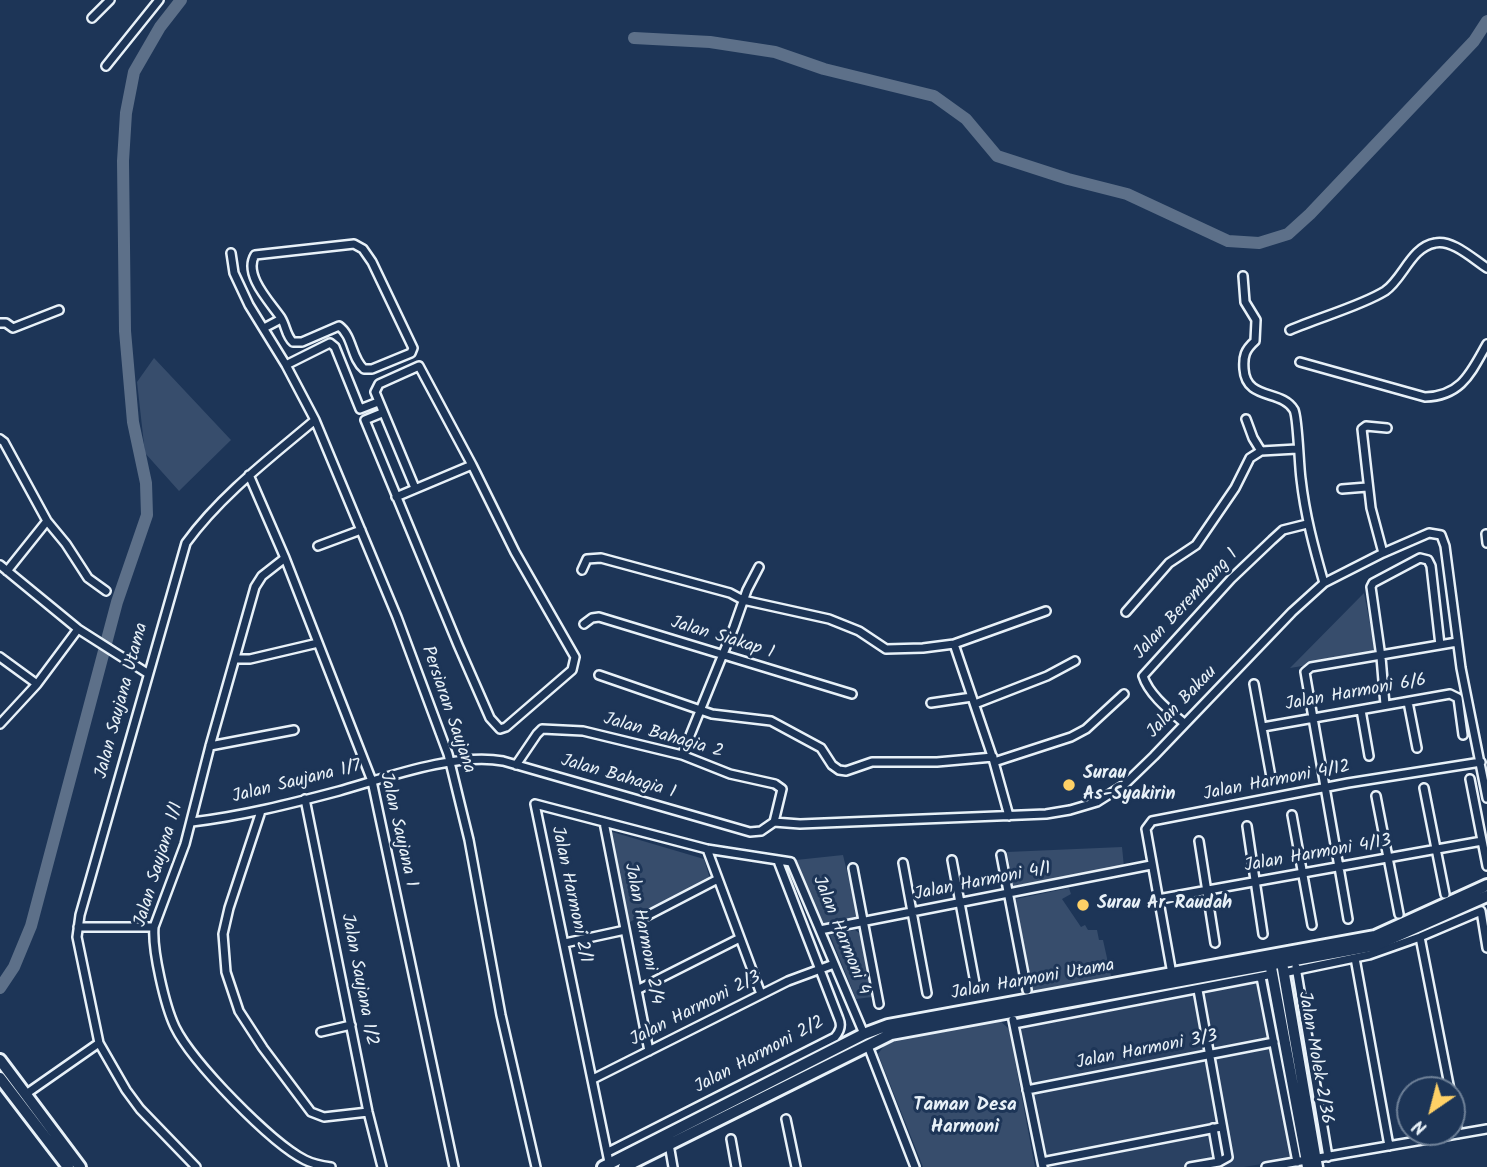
<!DOCTYPE html>
<style>
body{margin:0}
#map{position:relative;width:1487px;height:1167px;overflow:hidden;background:#1d3557;font-family:Kalam,sans-serif}
canvas{display:block}
.north{position:absolute;left:1396px;top:1076px;width:70px;height:70px;box-sizing:border-box;background:#1d3557;border:2px solid #6e8097;border-radius:50%;rotate:215deg;font-size:19px;font-weight:700;line-height:28px;text-align:center;color:#e8f1f8}
.north::after{content:'';display:block;margin:auto;width:24px;height:32px;background:#ffd166;clip-path:polygon(50% 0,100% 100%,50% 72%,0 100%)}
</style>
<div id="map">
<canvas width="1487" height="1167"></canvas>
<div class="north">N</div>
</div>
<script>
const g = document.querySelector('canvas').getContext('2d');
g.lineJoin = 'round';
function fill(path, color) {
  g.fillStyle = color;
  g.fill(path, 'evenodd');
}
function trace(path, color, width, dash) {
  g.strokeStyle = color;
  g.lineWidth = width;
  g.lineCap = dash ? 'butt' : 'round';
  g.setLineDash(dash || []);
  g.stroke(path);
}
function write(font, color, halo, rows, align = 'center') {
  g.font = font + ' Kalam,sans-serif';
  g.lineWidth = 6;
  g.setLineDash([]);
  g.textBaseline = 'middle';
  g.strokeStyle = halo;
  g.fillStyle = color;
  for (const [text, x, y, turn = 0] of rows) {
    g.save();
    g.translate(x, y);
    g.rotate((+turn || 0) * Math.PI / 180);
    g.textAlign = isNaN(turn) ? turn : align;
    if (halo) g.strokeText(text, 0, 0);
    g.fillText(text, 0, 0);
    g.restore();
  }
}
const built = new Path2D(`
 M1268,970L1302,1157L1244,1167H1039L1009,1020Z`);
const green = new Path2D(`
 M154,358L231,440L179,491L145,453L137,382Z
 M1364,593L1376,654L1290,668Z
 M609,831L704,859L710,879L628,923Z
 M1122,847L1124,867L1019,889L1013,885L1007,852Z
 M843,855L858,917L820,926L796,860Z
 M1069,888L1071,894L1062,899L1081,927L1085,925L1088,930H1097L1099,940H1103L1111,976L1031,992L1016,899Z
 M855,930L861,934L872,997L856,999L830,935Z
 M998,1019L1009,1029L1035,1167H923L878,1054L886,1043Z`);
const river = new Path2D(`
 M634,38L710,42L775,52L824,69L934,96L966,119L997,156L1068,179L1127,194L1228,241L1259,243L1288,234L1310,214L1474,41L1487,21
 M0,988L14,967L31,926L117,602L147,515L146,483L133,422L125,331L123,161L126,113L134,72L160,27L181,0`);
const street = new Path2D(`
 M92,18L110,0
 M106,66L159,0
 M354,244L363,249L372,262L413,348L411,353L372,369H364C351,358 353,336 339,326L302,342H293C286,336 286,326 281,318C270,302 243,275 255,255Z
 M231,253L234,273L249,305L286,365L315,420L397,617L448,754L469,840L501,1015L536,1167
 M1243,276L1245,302L1256,320L1255,341C1245,350 1243,356 1244,369C1246,401 1282,389 1294,410C1298,418 1299,465 1301,479C1305,515 1314,548 1324,583
 M0,323H6L13,328L59,310
 M264,328L281,319
 M1290,330C1317,318 1361,306 1385,291C1403,279 1411,247 1435,243C1452,239 1473,259 1487,268
 M1300,362L1425,397C1462,396 1471,372 1487,344
 M286,365L330,343L335,347L360,409L378,402
 M382,413L365,420L458,645L490,718L500,729L506,727L572,670L575,657L515,552L472,465L419,366L379,384L375,392L415,488
 M1246,419L1253,438L1261,451
 M0,439L4,442L47,521L66,544L88,578L106,591
 M249,475L285,558L372,781L454,1167
 M1342,489L1367,487
 M396,497L472,465
 M1486,534L1487,543
 M318,546L361,530
 M1383,553L1371,508L1362,429L1366,426L1387,428
 M285,558L262,576L255,587L210,746L185,844L154,927C152,950 165,1006 175,1027C192,1062 271,1143 305,1160C313,1164 323,1166 331,1167
 M0,565L78,629L147,673
 M582,570L587,559L601,558L730,593L743,600L829,619L859,631L886,649L923,648L954,644L1046,611
 M7,571L47,521
 M1126,612L1169,563L1196,545L1235,488L1250,458L1261,451L1297,449
 M584,624L592,618L599,617L852,694
 M954,644L994,762L1009,816
 M0,657L37,684
 M235,659H250L318,643
 M599,675L712,714L771,721L821,748L832,765L839,770L846,771L872,762H937L993,757
 M1254,684L1271,777
 M1408,702L1417,748
 M931,703L972,697
 M975,704L1047,676L1075,661
 M1385,705L1381,657L1371,587L1373,583L1420,558L1428,560L1431,566L1440,645
 M1361,710L1369,756
 M1184,723C1170,711 1149,695 1143,676L1231,579L1272,540L1283,530L1307,524
 M0,724L37,684L78,629
 M1263,727L1450,694L1458,698L1463,735
 M210,746L294,730
 M682,755L734,627L747,590L759,567
 M994,762L1071,737L1086,729L1124,694
 M516,765L537,734L542,729L583,731L682,755L730,774L775,784L782,789L774,822
 M1470,779L1487,866
 M1424,788L1445,894
 M1376,796L1399,914
 M305,799L368,1112L382,1167
 M261,811L229,908L223,934L226,972L239,1011L263,1048L311,1112L324,1117L368,1112
 M1292,815L1312,925
 M192,822C242,816 290,804 339,791C385,778 456,752 503,761L750,832L761,831L774,822
 M604,822L649,1051
 M774,822L800,824L1046,814L1070,810L1097,802L1124,785L1154,756L1292,612L1324,583L1383,553L1429,533L1441,535L1445,546L1461,668L1487,798
 M1247,826L1263,934
 M1199,841L1215,943
 M707,849L761,994
 M1001,855L1027,990
 M952,860L975,983
 M903,863L927,993
 M853,868L879,1004
 M1158,899L1482,841
 M643,918L718,879
 M1348,919L1305,672L1311,667L1457,642
 M78,927H154
 M820,930L1151,865
 M1420,937L1450,1090
 M565,943L625,930
 M1355,958L1389,1146
 M1296,967L1328,1157
 M1283,973L1369,955L1420,937L1481,911L1487,948
 M1172,974L1146,829L1152,821L1348,783L1481,762
 M1261,977L1297,1162
 M637,990L740,938
 M1013,1020L1043,1167
 M1014,1024L1273,974
 M321,1032L351,1025
 M868,1046L915,1167
 M593,1079L788,981L834,964
 M1027,1090L1274,1042
 M26,1094L99,1043
 M1452,1101L1458,1134
 M786,1119L796,1167
 M1213,1128L1219,1162
 M731,1139L736,1167
 M669,1144L673,1167
 M608,1152L835,1037C840,1031 842,1026 839,1019L778,861
 M1042,1162L1221,1127
 M196,1167L140,1109L126,1090L99,1043L77,937L80,915L186,543C221,495 270,458 315,420
 M610,1167L535,804L707,849L791,862L864,1034
 M1190,1167L1219,1162L1228,1157L1198,990
 M1266,1167L1487,1129`);
const secondary = new Path2D(`
 M1269,957L1308,1167
 M1281,957L1317,1167`);
const primary = new Path2D(`
 M0,1060L80,1167
 M0,1078L68,1167
 M603,1167L864,1034L888,1025L1375,936L1487,885
 M624,1167L891,1034L1377,945L1487,896`);
const markers = [
 [1069,785,7,"#ffd166"],
 [1083,905,7,"#ffd166"]
];
const streetNames = [
 ["Jalan Berembang 1",1187,605,-47],
 ["Jalan Siakap 1",722,639,17],
 ["Jalan Harmoni 6/6",1356,694,-10],
 ["Jalan Saujana Utama",123,701,-75],
 ["Jalan Bakau",1183,703,-46],
 ["Persiaran Saujana",447,710,71],
 ["Jalan Bahagia 2",663,737,16],
 ["Jalan Bahagia 1",618,778,16],
 ["Jalan Harmoni 4/12",1277,782,-11],
 ["Jalan Saujana 1/7",297,783,-14],
 ["Jalan Saujana 1",397,830,77],
 ["Jalan Harmoni 4/13",1318,855,-10],
 ["Jalan Saujana 1/1",160,865,-73],
 ["Jalan Harmoni 4/1",983,883,-11],
 ["Jalan Harmoni 2/1",570,895,78],
 ["Jalan Harmoni 2/4",642,934,79],
 ["Jalan Harmoni 4",840,936,68],
 ["Jalan Saujana 1/2",358,980,79],
 ["Jalan Harmoni Utama",1033,981,-10],
 ["Jalan Harmoni 2/3",696,1010,-27],
 ["Jalan Harmoni 3/3",1147,1051,-11],
 ["Jalan Harmoni 2/2",760,1056,-28],
 ["Jalan Molek 2/36",1314,1058,80]
];
const poiNames = [
 ["Surau",1083,775],
 ["As-Syakirin",1083,796],
 ["Surau Ar-Raudah",1097,905]
];
const neighbourhoodNames = [
 ["Taman Desa",965,1107],
 ["Harmoni",965,1129]
];
fill(built, '#2a4162');
fill(green, '#374d6c');
trace(river, '#5d7089', 12);
trace(street, '#e8f1f8', 12);
trace(secondary, '#e8f1f8', 15);
trace(primary, '#e8f1f8', 16);
trace(street, '#1d3557', 7);
trace(secondary, '#1d3557', 10);
trace(primary, '#1d3557', 10);
for (const [x, y, r, color] of markers) {
  const dot = new Path2D();
  dot.arc(x, y, r, 0, 2 * Math.PI);
  g.fillStyle = color;
  g.fill(dot);
  trace(dot, '#1d3557', 2.5);
}
write('18px', '#e8f1f8', '#1d3557', streetNames);
write('bold 18px', '#e8f1f8', '#1d3557', poiNames, 'left');
write('bold 19px', '#e8f1f8', '#1d3557', neighbourhoodNames);
</script>
